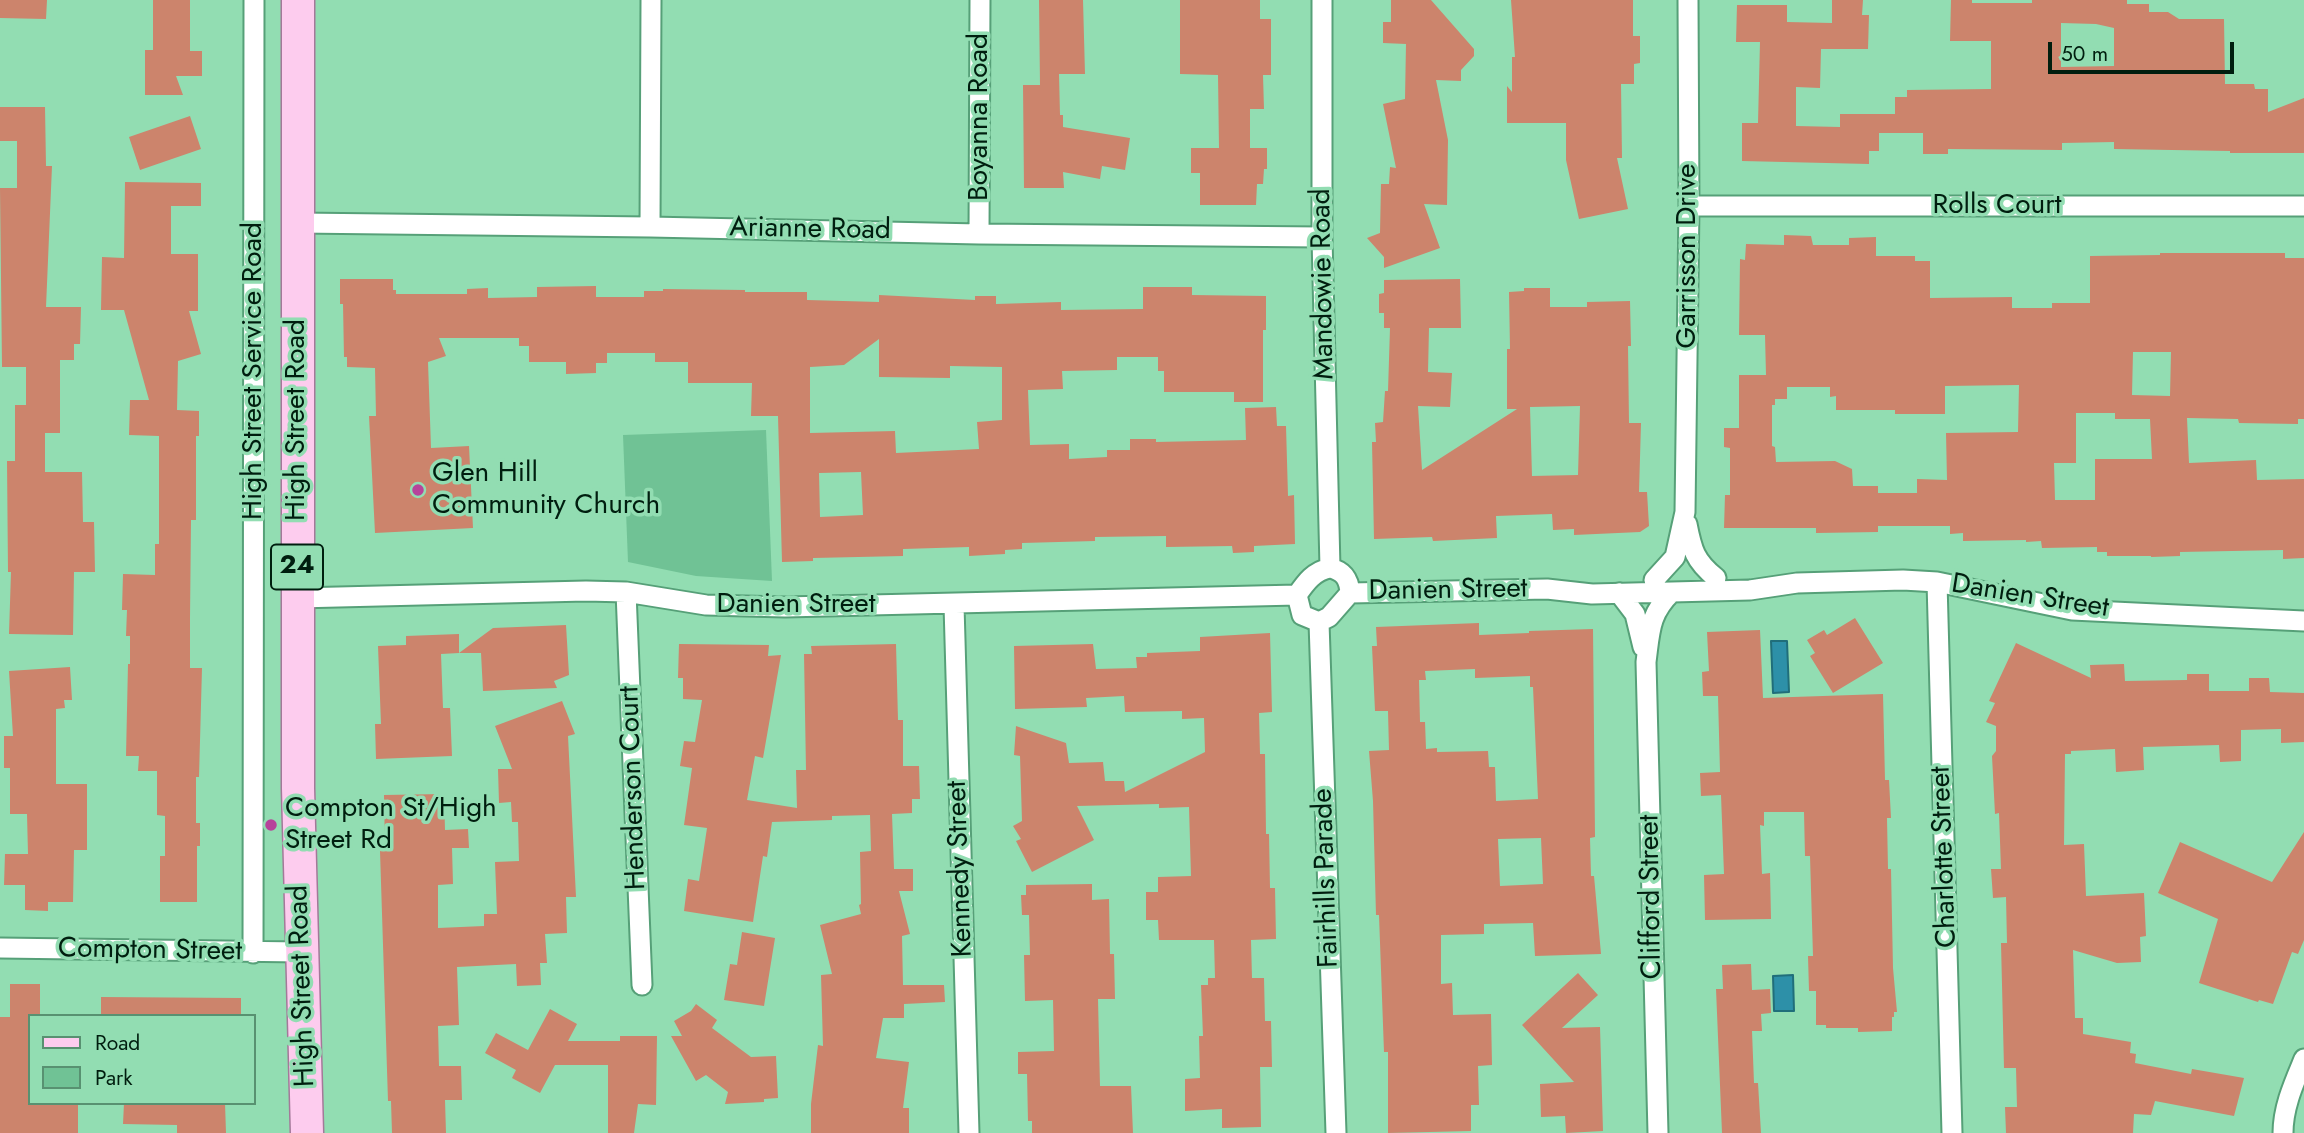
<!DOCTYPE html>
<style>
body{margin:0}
#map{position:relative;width:2304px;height:1133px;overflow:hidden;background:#92ddb2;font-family:Jost,sans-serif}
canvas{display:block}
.legend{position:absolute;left:28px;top:1014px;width:228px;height:91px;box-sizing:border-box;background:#92ddb2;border:2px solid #589171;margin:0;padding:9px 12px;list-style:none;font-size:21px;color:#001e0f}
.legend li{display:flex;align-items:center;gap:14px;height:35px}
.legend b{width:35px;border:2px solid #589171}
.scale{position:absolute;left:2048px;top:42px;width:186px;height:32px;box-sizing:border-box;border:4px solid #001e0f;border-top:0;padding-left:9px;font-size:21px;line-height:24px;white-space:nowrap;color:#001e0f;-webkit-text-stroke:5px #92ddb2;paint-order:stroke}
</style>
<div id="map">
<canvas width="2304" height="1133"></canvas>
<ul class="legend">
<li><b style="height:9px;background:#fdccee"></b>Road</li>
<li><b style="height:19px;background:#70c295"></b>Park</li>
</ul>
<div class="scale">50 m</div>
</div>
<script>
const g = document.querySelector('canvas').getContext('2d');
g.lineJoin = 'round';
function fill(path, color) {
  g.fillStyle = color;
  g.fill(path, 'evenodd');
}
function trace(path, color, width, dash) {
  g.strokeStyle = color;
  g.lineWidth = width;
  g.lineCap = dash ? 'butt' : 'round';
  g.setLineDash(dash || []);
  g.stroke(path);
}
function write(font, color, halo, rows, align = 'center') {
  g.font = font + ' Jost,sans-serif';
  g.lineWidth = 7;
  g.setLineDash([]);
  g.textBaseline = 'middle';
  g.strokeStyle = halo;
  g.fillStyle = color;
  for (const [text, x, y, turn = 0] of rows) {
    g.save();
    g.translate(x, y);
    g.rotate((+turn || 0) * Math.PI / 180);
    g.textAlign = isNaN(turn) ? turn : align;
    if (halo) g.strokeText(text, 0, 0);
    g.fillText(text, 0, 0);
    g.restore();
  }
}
const green = new Path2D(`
 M766,430L772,581L696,576L628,562L623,435Z`);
const water = new Path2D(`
 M1771,641H1787L1789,692L1773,693Z
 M1793,975L1794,1011H1774L1773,976Z`);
const building = new Path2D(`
 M0,0H47L46,19L0,18Z
 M153,0H190V51H202V76H176L183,95H145V50H153Z
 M1039,0H1083L1085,74H1059L1060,115H1063V127L1130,138L1125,170L1102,166L1100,179L1063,172L1064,188H1024L1023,85H1040Z
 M1180,0H1260V19H1271V75H1263L1264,109H1250V148H1267V169H1264L1263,184H1257L1256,205H1200V173H1191V148H1219L1218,75L1180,74Z
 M1391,0H1431L1474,49V56L1461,70V81L1436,80L1448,140L1447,205L1424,204L1440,248L1384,268V257L1367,238L1380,233L1381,184H1389L1390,167L1396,168L1383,104L1405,99L1406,44L1383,43V22H1391Z
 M1511,0H1633V36H1640V63L1634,64V84H1621L1622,158H1617L1628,209L1579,219L1566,160V123H1507V86L1512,92V57H1515Z
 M1832,0H1863L1862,15H1869L1868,49H1821L1820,88L1796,87V126L1840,127V114H1895V97H1907V90L1991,89V41H1950L1951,0H1972V3H2032V0H2127V4H2149V12H2168L2179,19H2224L2225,84H2254L2255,89H2268V112L2304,98V153H2230V151L2114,149V142L2062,143V150L1948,149V154H1923V133H1879V151H1869V164L1742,161V123H1758L1760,42H1736L1737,5H1787V22L1832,23ZM2061,23L2096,24L2114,28V66L2061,67Z
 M0,107H45L46,166H52L46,307H81L80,344H74V360H60V433H45V472H82L83,522H94L95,572H74L73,635L9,634L11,572H8L7,461H15V405H26V367H2L0,188H17V141H0Z
 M190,116L201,149L140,170L129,137Z
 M125,182L201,183V206H171V254H198V311H189L201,354L178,361L177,410L199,411V436H196V520H191L190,617V668H202L199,777H196V823H200V846H197V902H160V856H165V816L157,815V771H138L139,756H126L128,664H130V636H126L127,610H122L123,574L155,575V544H159V436L129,435L130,400H149L124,310H101L102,257L124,258Z
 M1784,235L1811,236L1813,245H1849V238L1876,237V256H1915V261H1930V298L2012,297V308H2052V303H2090V256L2160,255V253H2285V258H2304V419H2298V424L2239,423L2238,419L2187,418L2189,463L2256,460L2257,480L2304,479V558L2283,559V550L2180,552V556L2151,557V556H2107V552H2097V547L2042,548L2041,541L2026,542V540L1963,541V533L1950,534V526H1878V532L1816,533V528H1724L1725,495H1730V448L1724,447V428H1739V375H1766L1765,335H1739L1740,259L1745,260L1746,244L1784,245ZM2133,352H2171L2170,396L2132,395ZM2019,385L2018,432L1946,433L1947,480L1917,479V493H1878V486H1853L1852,469L1835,461L1776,462L1775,447L1772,446V405H1775V399H1787V387H1830V397L1836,396V410H1895V414H1945V386ZM2076,413H2115V419H2150L2152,459H2095V500H2055L2054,463H2076Z
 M340,279H393V290H396V294H467V289L488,288V298L537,297V287L596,286V297H644V291H663V289L745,290V292H807V300L879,302V295L975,300V296H996V304L1061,302V310L1143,309V287H1192V295L1266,296V330H1263V402H1234V392H1164V371H1158V357H1117V370L1062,371L1063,389L1028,390L1030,445L1069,444V459L1107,457V450H1130V439H1156V442L1246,440L1245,408L1276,407L1277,426H1286L1288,496L1294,495L1295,544L1254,546V552L1233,553L1232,546L1166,547V536L1095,537V541L1022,543V549L1005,550V554L969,556V547L903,549V556L813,558V561L782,562L778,416H751L752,383H688V362H655V353H607V363H596V373L566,374V362H529V346H519V338H439L446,356L428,362L431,448L469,446L473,528L375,533L369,416H376L375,368L347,367V357H344L343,304H340ZM879,339V377L950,378V366L1002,367V420L977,422L979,449L896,453L895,431L810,433V367L844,365ZM861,472L863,515L820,517L819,473Z
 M1460,279L1461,328H1429L1428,372L1452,373L1450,407L1418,406L1422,470L1517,409H1507V349H1510L1509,292L1524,291V288H1550V307H1587V302L1630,301L1631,346H1628L1629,423H1641L1639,492H1647L1649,526L1640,532L1574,535V529L1553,530L1552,514L1496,516L1497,538L1433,541L1432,537L1374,539L1372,442H1376L1375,423L1383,422L1385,391H1388L1390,328H1384V313H1379V294L1384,293V280ZM1580,406L1578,475L1532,476L1530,407Z
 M1855,618L1883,663L1833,693L1810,656L1815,653L1807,640L1824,630L1827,635Z
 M1479,623V635L1529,633V631L1593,629L1595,837L1590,838L1591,876H1594L1601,954L1535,956L1533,923L1484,924V934L1441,935V984L1452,983L1453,1015L1491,1014L1492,1065L1478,1066L1479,1105H1471V1131L1388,1133V1052H1384L1379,915H1376L1373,801L1369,751L1389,750L1388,711H1375L1372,646H1377L1376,627ZM1475,669V678L1530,676V687H1533L1538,799L1496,801L1495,767H1489L1488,751L1437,752V748L1426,749L1425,722H1420L1419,680H1426L1425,671ZM1541,838L1543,884L1500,886L1498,839Z
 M566,625L569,675L554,681L557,688L483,691L481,653H459L493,628Z
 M1760,630L1763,698L1883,694L1885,780H1889L1891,818H1887L1888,869H1891L1893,968L1897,1012H1894V1017H1892V1031L1858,1032V1028H1826V1025H1816V991H1809L1808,956H1813L1810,856H1805L1804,812H1764V826L1760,825L1762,874L1770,873L1771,919L1705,920L1704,875L1724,874L1721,795L1701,796L1700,773L1720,772L1718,696H1703L1702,672L1709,671L1707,632Z
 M1270,633L1272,712L1259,713L1260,754H1265L1266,834H1269L1270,888H1275L1276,939L1251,940L1252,978H1264L1265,1021H1271L1272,1067H1260L1261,1127L1222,1128V1109L1185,1111V1079L1200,1078L1199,1036H1203L1201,985H1208V978H1215L1214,940H1159L1158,920H1146V892H1158V877L1191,876L1189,807L1159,808V804L1077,806L1094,840L1032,872L1016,841L1021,839L1013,826L1022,821L1020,756L1014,755L1016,726L1066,743L1069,763L1103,762L1105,781H1124L1125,792L1205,752L1204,718L1182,719V711L1125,712L1124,696L1086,698L1087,707L1015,709L1014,646L1093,644L1096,669L1137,668L1136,657H1147V653L1200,651V637Z
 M459,634V653L441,654L443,708H450L452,756L376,759L375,724H381L378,646L406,645V636Z
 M2016,643L2091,678L2090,665L2124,664L2125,681L2187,680V674H2209V691H2249V678H2269L2270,692L2304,693V742L2281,743V729L2241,730V761L2220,762L2219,745L2143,747L2144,770L2116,772L2115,749L2071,751V754H2065L2064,845L2084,844L2086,896L2144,893L2146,936L2140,937L2141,962L2117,963L2073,950L2075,1018H2083V1034L2131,1042L2130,1053L2136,1054L2135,1063L2191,1074L2192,1069L2244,1078L2234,1116L2155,1101L2151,1115L2134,1114L2133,1133H2006L2005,1107H2017L2016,1068H2004L2001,943H2007L2006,897L1993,898L1991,869H2001L1999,813L1995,814L1992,756L1996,751V726L1986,722L1995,703L1989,701Z
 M679,644L769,645L768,656L781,655L763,758L755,756L747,800L797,808L796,770H806L804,654H812L811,646L896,644L898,720H903V766H919L920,799H912V813L892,814L894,869H913V891H899L910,934L902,936L903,985H944L945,1002L904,1004V1018H883L876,1058L909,1062L903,1108H909V1133H811V1104L818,1045L823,1046L821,975L832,974L820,925L861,914L859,905L861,904L860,852L871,851L870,815L832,816V820L772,822L767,857L763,856L753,922L684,911L688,879L699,881L707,828L684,825L692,768L680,766L684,741L695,742L702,700L683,699V678H678Z
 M70,667L72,700H64L65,708L56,709V784H87V850H74L73,902H48V911L25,910V885H4L5,854H28L27,814H10V768H4V736H13L9,671Z
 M562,701L575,734L568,736L576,897H566L567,933L545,934L547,963H540L541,985L517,986L516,964L457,967L459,1025L438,1026L439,1066H461L462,1100H445L446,1133H392L391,1101H388L380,851H385L384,795L444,794L445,830L468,829L469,848H452L453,884L438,885V928L484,926V914H497L495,862L519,861L518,822H512L511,802L499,803L498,769H512L495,726Z
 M2304,832V940L2298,954L2292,952L2273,1004L2259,1000L2258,1002L2199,983L2218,919L2158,893L2180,842L2272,882Z
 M1092,884V900L1109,899L1110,954H1114L1115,999H1098L1100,1086H1131L1133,1133H1032V1121H1028L1027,1074H1018V1052L1054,1051L1053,1000L1025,1001L1024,955H1030L1029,915H1022L1021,895H1026V885Z
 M742,932L775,938L764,1006L724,1000L730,964L737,965Z
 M1751,964L1752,990L1770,989L1771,1013L1761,1014L1762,1031H1752L1754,1083H1758L1761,1133H1722L1716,989H1723L1722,965Z
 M1578,973L1598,995L1562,1028L1600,1027L1603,1131L1566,1133L1565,1116L1541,1117L1540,1084L1574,1082L1522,1025Z
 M10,984H40V1016H30V1103H78V1133H0V1017H10Z
 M101,997L241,998V1016H101Z
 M696,1004L717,1020L712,1028L751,1057L776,1056L778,1098L764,1099V1102L725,1104L728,1092L706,1075L696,1081L671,1036H682L674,1021L691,1011Z
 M550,1009L577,1024L568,1041H620V1036H657L656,1105L638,1104L634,1133H608V1065H555L540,1093L512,1078L516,1070L485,1053L496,1033L528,1050Z
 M124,1103H225L226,1133H177V1125L123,1124Z`);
const street = new Path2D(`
 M1322,0V237L1330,568
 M1689,206H2304
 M298,223L650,227L979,234L1322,237
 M650,227L651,0
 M979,234L980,0
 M1687,524C1692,550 1695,561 1716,578
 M1330,568C1344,571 1349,579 1350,593L1329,617L1319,622L1302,615L1297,595C1306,582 1314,571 1330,568Z
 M1654,580L1675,557L1685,512L1689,206L1688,0
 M1937,582L1952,1133
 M626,592L642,985
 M1350,593L1547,589L1592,594L1672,592L1750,590L1797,583L1903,580L1937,582L2072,610L2304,621
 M1619,593L1635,614L1643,647
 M297,598L586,591L626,592L706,605L785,607L1297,595
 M954,605L969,1133
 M1319,622L1336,1133
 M0,948L301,952
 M253,953L254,0
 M1658,1133L1646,662C1650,632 1649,614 1672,592
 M2283,1133C2283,1107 2294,1083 2304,1059`);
const primary = new Path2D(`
 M298,0V788L307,1133`);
const markers = [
 [418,490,7,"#b7439b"],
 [271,825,7,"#b7439b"]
];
const shields = [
 [297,567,52]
];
const shieldNames = [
 ["24",297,567]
];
const streetNames = [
 ["Boyanna Road",980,117,-90],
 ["Rolls Court",1997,206],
 ["Arianne Road",810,230,1],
 ["Garrisson Drive",1688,256,-90],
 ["Mandowie Road",1324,284,-91],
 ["High Street Service Road",254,371,-90],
 ["High Street Road",297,420,-90],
 ["Danien Street",1448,591,-1],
 ["Danien Street",2030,597,9],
 ["Danien Street",796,605],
 ["Henderson Court",634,788,-92],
 ["Charlotte Street",1945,857,-92],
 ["Kennedy Street",961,869,-92],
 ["Fairhills Parade",1327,878,-92],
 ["Clifford Street",1652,897,-91],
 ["Compton Street",150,951,1],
 ["High Street Road",303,986,-92]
];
const poiNames = [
 ["Glen Hill",432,474],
 ["Community Church",432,506],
 ["Compton St/High",285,809],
 ["Street Rd",285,841]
];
fill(green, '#70c295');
fill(water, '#2d90a8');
trace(water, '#206e7a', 2);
fill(building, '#cc846c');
trace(street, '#56a078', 23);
trace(primary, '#a37999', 35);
trace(street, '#fff', 19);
trace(primary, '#fdccee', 32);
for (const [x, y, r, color] of markers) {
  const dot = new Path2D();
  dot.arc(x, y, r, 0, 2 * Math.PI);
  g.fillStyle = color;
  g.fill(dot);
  trace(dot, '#92ddb2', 2.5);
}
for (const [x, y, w] of shields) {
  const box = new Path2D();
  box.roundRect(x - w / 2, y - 22.5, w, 45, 5);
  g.fillStyle = '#92ddb2';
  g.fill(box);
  trace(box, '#001e0f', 2);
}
write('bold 26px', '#001e0f', null, shieldNames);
write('28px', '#001e0f', '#92ddb2', streetNames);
write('28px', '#001e0f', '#92ddb2', poiNames, 'left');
</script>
